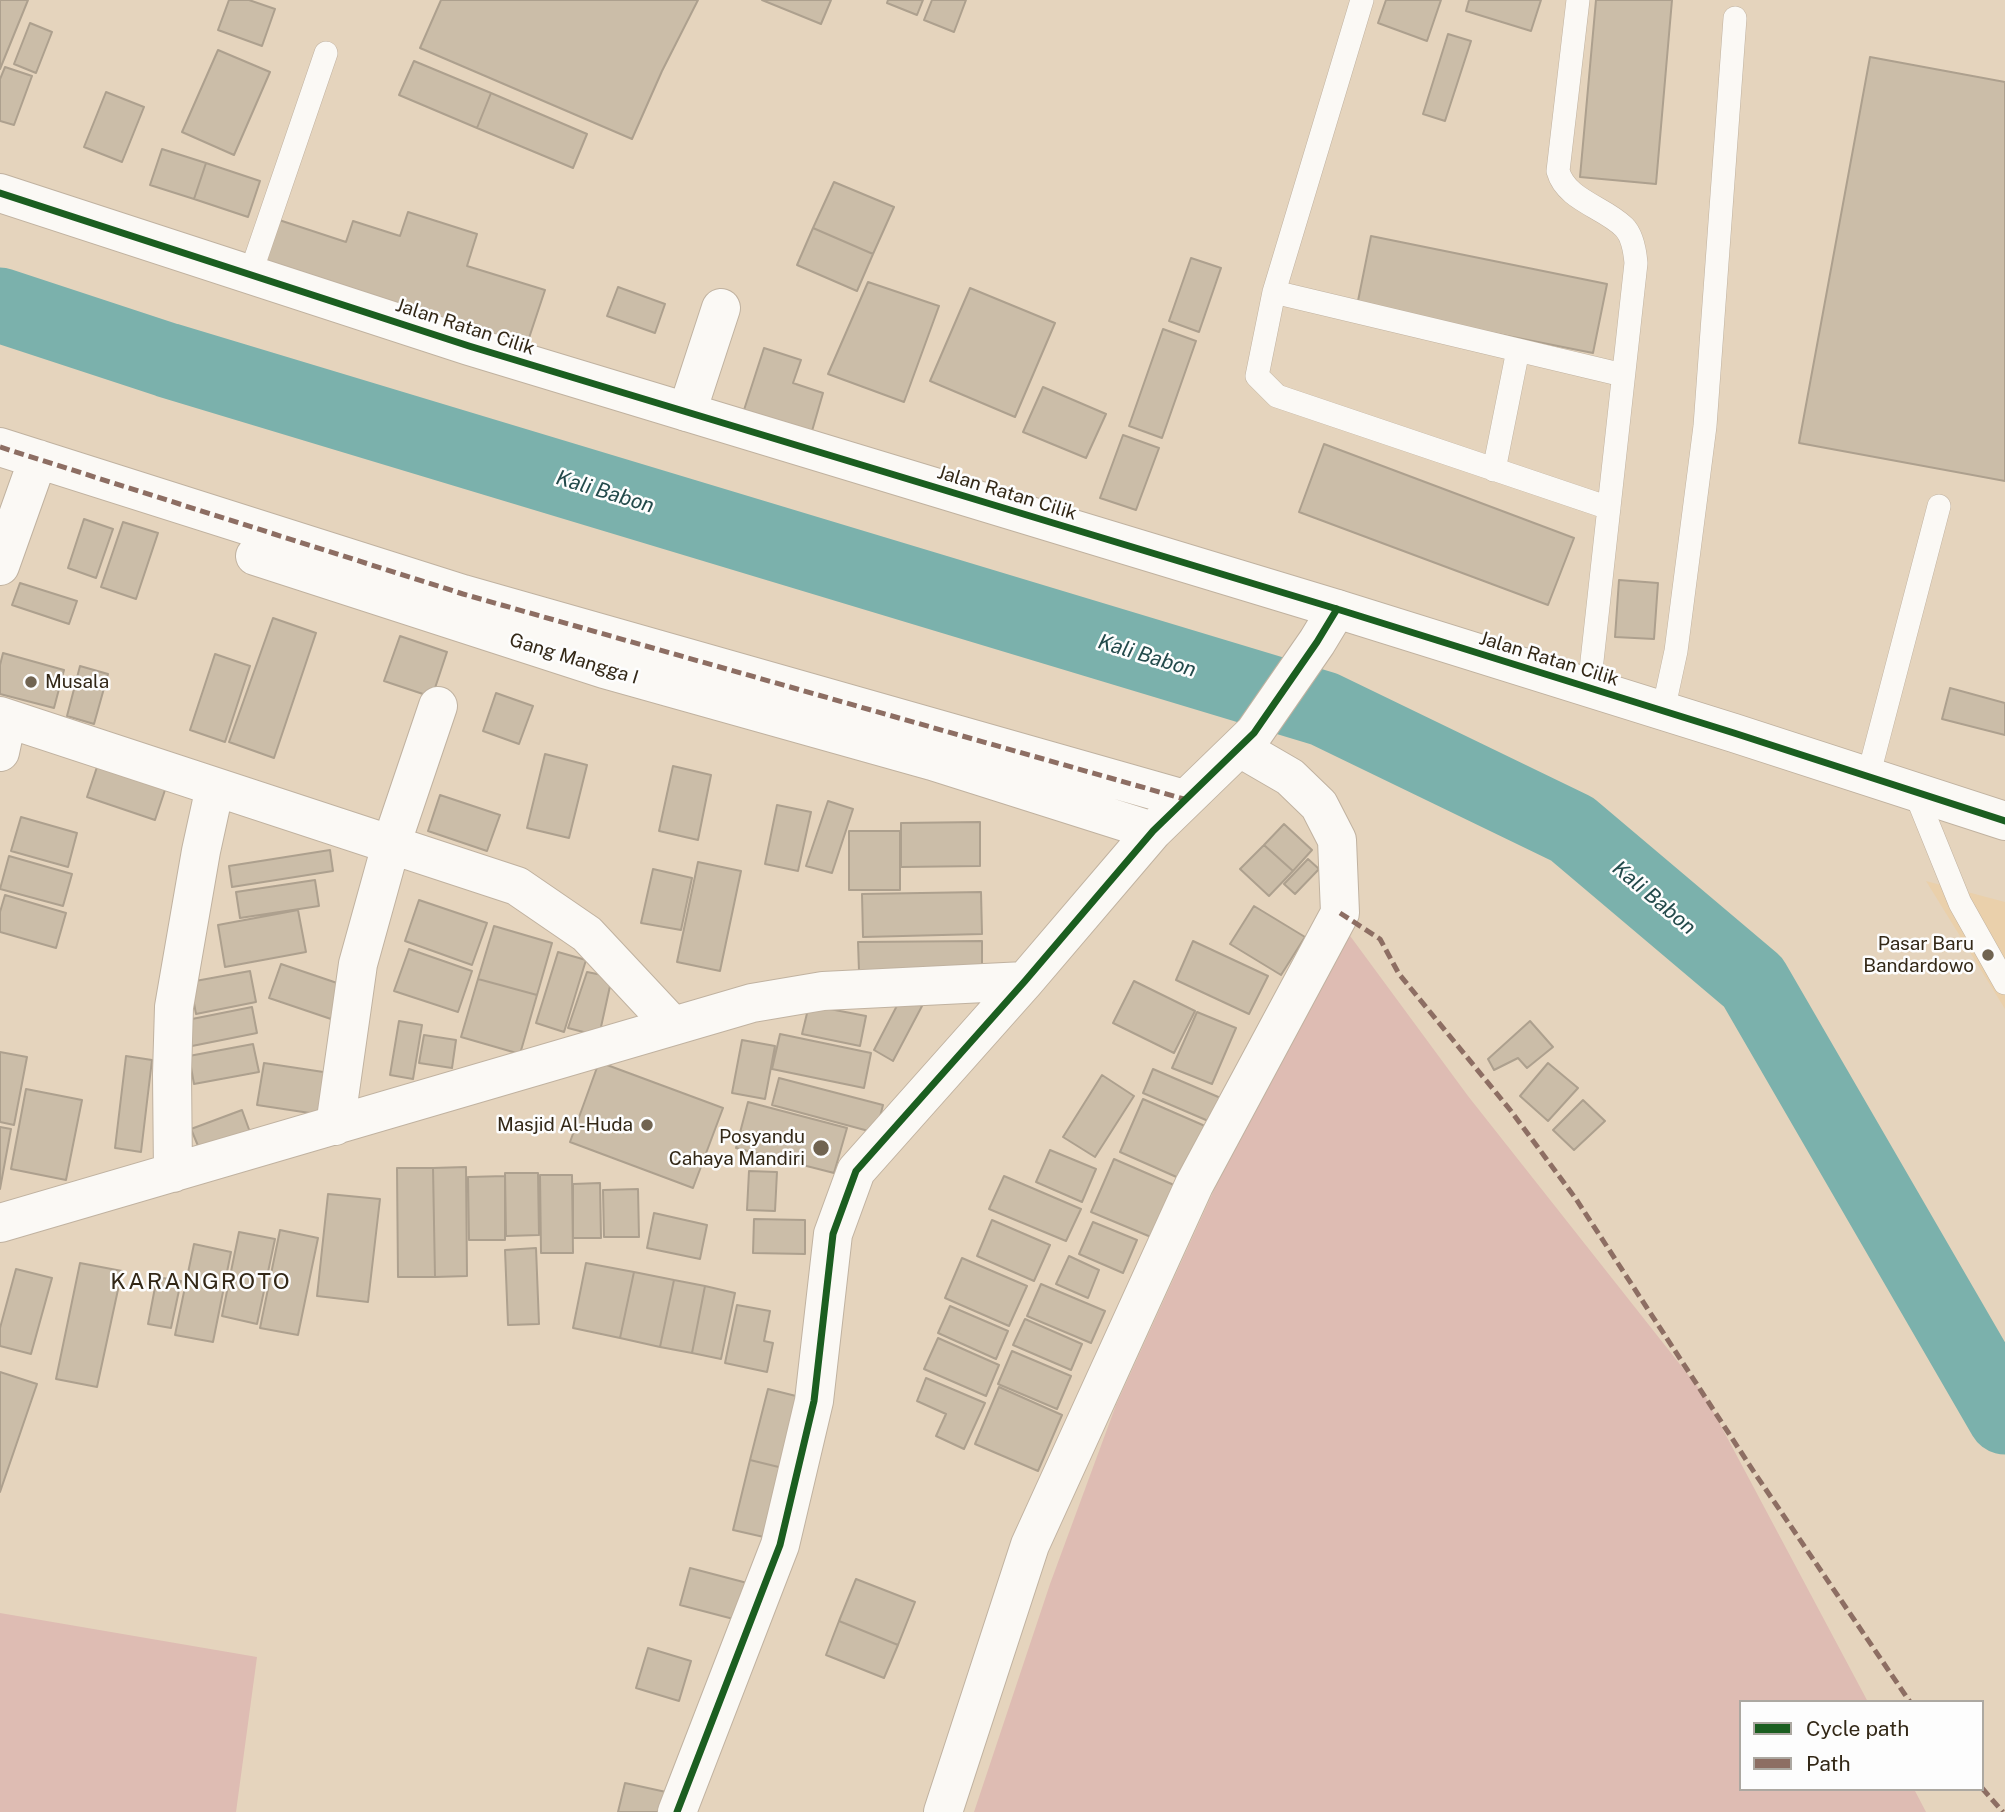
<!DOCTYPE html>
<style>
body{margin:0}
#map{position:relative;width:2005px;height:1812px;overflow:hidden;background:#e5d4bd;font-family:"Public Sans",sans-serif}
canvas{display:block}
.legend{position:absolute;left:1739px;top:1700px;width:245px;height:91px;box-sizing:border-box;background:#fdfdfd;border:2px solid #aca8a1;margin:0;padding:9px 12px;list-style:none;font-size:21px;color:#332817}
.legend li{display:flex;align-items:center;gap:14px;height:35px}
.legend b{width:35px;border:2px solid #aca8a1}
</style>
<div id="map">
<canvas width="2005" height="1812"></canvas>
<ul class="legend">
<li><b style="height:9px;background:#1b5e20"></b>Cycle path</li>
<li><b style="height:9px;background:#8d6e63"></b>Path</li>
</ul>
</div>
<script>
const g = document.querySelector('canvas').getContext('2d');
g.lineJoin = 'round';
function fill(path, color) {
  g.fillStyle = color;
  g.fill(path, 'evenodd');
}
function trace(path, color, width, dash) {
  g.strokeStyle = color;
  g.lineWidth = width;
  g.lineCap = dash ? 'butt' : 'round';
  g.setLineDash(dash || []);
  g.stroke(path);
}
function write(font, color, halo, rows, align = 'center') {
  g.font = font + ' "Public Sans",sans-serif';
  g.lineWidth = 5;
  g.setLineDash([]);
  g.textBaseline = 'middle';
  g.strokeStyle = halo;
  g.fillStyle = color;
  for (const [text, x, y, turn = 0] of rows) {
    g.save();
    g.translate(x, y);
    g.rotate((+turn || 0) * Math.PI / 180);
    g.textAlign = isNaN(turn) ? turn : align;
    if (halo) g.strokeText(text, 0, 0);
    g.fillText(text, 0, 0);
    g.restore();
  }
}
const built = new Path2D(`
 M1926,881L2005,902V1009Z`);
const green = new Path2D(`
 M1345,929L1468,1096L1705,1396L1868,1702H1741V1789H1914L1926,1812H974L1050,1584L1116,1405L1276,1054Z
 M0,1613L257,1657L236,1812H0Z`);
const river = new Path2D(`
 M0,305L167,360L1324,709L1572,829L1753,982L2005,1417`);
const building = new Path2D(`
 M0,0H28L0,69Z
 M229,0H249L275,9L262,46L218,30Z
 M441,0H698L662,71L632,139L420,48Z
 M762,0H831L821,24Z
 M888,0H923L917,15L887,3Z
 M932,0H966L954,32L924,20Z
 M1386,0H1441L1427,41L1378,23Z
 M1469,0H1541L1531,31L1466,11Z
 M1596,0H1672L1656,184L1580,177Z
 M30,23L52,32L36,73L14,64Z
 M1448,34L1471,41L1445,121L1423,114Z
 M218,50L270,72L234,155L182,132Z
 M1870,57L2005,82V481L1799,443Z
 M414,61L491,93L477,128L399,95Z
 M5,67L32,76L14,125L0,121V79Z
 M106,92L144,107L122,162L84,147Z
 M491,93L587,134L573,168L477,128Z
 M162,149L206,163L194,199L150,185Z
 M206,163L260,181L248,217L194,199Z
 M834,182L894,207L873,254L813,228Z
 M408,212L477,234L467,266L545,290L526,347L262,263L276,219L346,242L353,221L400,236Z
 M813,228L873,254L857,291L797,265Z
 M1371,236L1607,284L1593,353L1357,306Z
 M1191,258L1221,268L1199,332L1169,321Z
 M868,282L939,306L904,402L828,374Z
 M618,287L665,304L655,333L607,316Z
 M970,288L1055,323L1015,417L930,381Z
 M1163,329L1196,341L1162,438L1129,426Z
 M764,348L801,360L793,383L823,393L812,431L744,410Z
 M1043,387L1106,414L1086,458L1023,432Z
 M1123,435L1159,448L1136,510L1100,498Z
 M1324,444L1574,538L1548,605L1299,512Z
 M84,519L113,529L96,578L68,568Z
 M123,522L158,533L136,599L101,587Z
 M1619,580L1658,583L1654,639L1615,637Z
 M20,583L77,601L69,624L12,605Z
 M273,618L316,633L274,758L229,742Z
 M400,636L447,652L432,697L384,681Z
 M3,653L64,670L54,708L0,694V665Z
 M215,654L250,666L225,742L190,730Z
 M80,666L108,674L94,724L67,716Z
 M1950,688L2005,703V735L1942,719Z
 M496,693L533,706L519,744L483,731Z
 M545,754L587,765L569,838L527,828Z
 M99,761L167,784L155,820L87,797Z
 M673,766L711,775L698,840L659,831Z
 M440,795L500,815L487,851L428,831Z
 M828,801L853,809L832,873L806,866Z
 M777,805L811,812L798,871L765,864Z
 M21,817L77,833L68,867L11,851Z
 M980,822V866L901,867V823Z
 M1284,824L1312,850L1293,871L1264,845Z
 M849,831H900V890H849Z
 M1264,845L1293,871L1269,896L1240,869Z
 M330,850L333,871L232,887L229,866Z
 M9,856L72,874L63,906L0,889Z
 M1308,859L1319,869L1295,894L1284,884Z
 M698,862L741,871L720,971L677,962Z
 M653,869L692,878L681,930L641,923Z
 M315,880L319,906L240,918L236,892Z
 M981,892L982,934L863,937L862,894Z
 M5,895L66,913L56,948L0,932V912Z
 M419,900L487,923L472,965L405,941Z
 M1254,906L1305,937L1281,975L1230,944Z
 M298,910L306,952L225,967L218,925Z
 M494,926L552,943L537,995L478,979Z
 M982,941V969L859,971L858,942Z
 M1193,941L1268,976L1249,1014L1176,980Z
 M409,949L472,971L458,1012L394,991Z
 M558,952L586,960L564,1032L536,1023Z
 M281,964L343,985L331,1019L269,998Z
 M250,971L256,1002L196,1014L190,982Z
 M587,972L612,977L599,1036L568,1028Z
 M478,979L537,995L520,1054L461,1037Z
 M1134,981L1195,1011L1174,1053L1113,1023Z
 M902,996L922,1006L893,1061L874,1050Z
 M809,1005L866,1016L860,1046L802,1034Z
 M252,1007L257,1033L187,1047L182,1021Z
 M1197,1012L1236,1028L1212,1084L1172,1068Z
 M399,1021L422,1025L413,1079L390,1075Z
 M1530,1021L1553,1047L1527,1068L1518,1058L1494,1070L1488,1059Z
 M780,1034L871,1053L864,1088L772,1069Z
 M424,1035L456,1040L452,1068L419,1063Z
 M742,1040L775,1046L765,1099L732,1093Z
 M253,1044L259,1072L194,1084L189,1056Z
 M0,1052L27,1057L14,1125L0,1122Z
 M126,1056L152,1060L141,1152L115,1148Z
 M599,1062L723,1108L693,1188L570,1142Z
 M264,1063L330,1073L323,1115L257,1105Z
 M1548,1063L1578,1088L1548,1121L1520,1096Z
 M1153,1069L1223,1099L1213,1123L1143,1093Z
 M1102,1075L1134,1096L1095,1157L1063,1137Z
 M779,1078L883,1105L876,1133L772,1105Z
 M26,1089L82,1100L66,1180L11,1169Z
 M1143,1099L1205,1126L1181,1179L1120,1152Z
 M1583,1100L1605,1121L1574,1150L1553,1130Z
 M748,1102L847,1128L834,1173L736,1148Z
 M242,1110L251,1135L201,1153L191,1129Z
 M0,1127L11,1129L0,1189Z
 M1050,1150L1096,1169L1082,1202L1036,1182Z
 M1114,1159L1174,1185L1151,1237L1091,1212Z
 M466,1167L467,1276L435,1277L433,1168Z
 M397,1168H433L435,1277H398Z
 M749,1171L777,1172L775,1211L747,1210Z
 M505,1173H538L539,1235L506,1236Z
 M540,1175H572L573,1253H541Z
 M505,1176V1240H469L468,1177Z
 M1004,1176L1081,1209L1066,1241L989,1209Z
 M600,1183L601,1238H573V1184Z
 M638,1189L639,1237H604L603,1190Z
 M328,1194L380,1199L368,1302L317,1296Z
 M654,1213L707,1225L700,1259L647,1248Z
 M754,1219L805,1220V1254L753,1253Z
 M992,1220L1050,1245L1034,1281L977,1256Z
 M1093,1222L1137,1240L1123,1273L1079,1254Z
 M280,1230L318,1238L298,1335L260,1328Z
 M239,1232L275,1239L257,1324L222,1316Z
 M194,1244L231,1252L213,1342L175,1335Z
 M536,1248L539,1324L508,1325L505,1250Z
 M1069,1256L1099,1270L1088,1298L1056,1284Z
 M962,1258L1027,1286L1009,1326L945,1298Z
 M80,1263L122,1271L97,1387L56,1379Z
 M586,1263L634,1272L620,1338L573,1328Z
 M16,1269L52,1278L31,1354L0,1346V1328Z
 M634,1272L674,1280L660,1347L620,1338Z
 M157,1277L181,1281L171,1328L148,1324Z
 M674,1280L705,1286L692,1353L660,1347Z
 M1041,1284L1105,1311L1091,1343L1027,1316Z
 M705,1286L735,1293L721,1359L692,1353Z
 M737,1305L770,1311L764,1341L773,1343L767,1372L725,1363Z
 M950,1306L1008,1331L996,1359L938,1333Z
 M1025,1319L1082,1344L1071,1370L1013,1345Z
 M938,1338L999,1365L986,1396L924,1369Z
 M1012,1351L1071,1376L1057,1409L998,1384Z
 M0,1372L37,1384L0,1492Z
 M926,1378L985,1403L964,1449L936,1436L946,1414L917,1401Z
 M999,1387L1062,1415L1038,1471L975,1444Z
 M768,1389L812,1400L795,1471L750,1460Z
 M750,1460L795,1471L777,1540L733,1530Z
 M690,1568L751,1584L741,1621L680,1605Z
 M856,1579L915,1602L898,1645L839,1621Z
 M839,1621L898,1645L884,1678L826,1655Z
 M648,1648L691,1661L679,1701L636,1688Z
 M625,1783L666,1792L661,1812H618Z`);
const service = new Path2D(`
 M1362,0L1274,292L1257,376L1277,396L1609,508
 M1578,0L1558,171C1566,200 1604,207 1624,227C1632,235 1635,252 1636,263L1589,688
 M250,275L326,53
 M1274,292L1623,375
 M1494,470L1518,350
 M1663,711L1676,651L1705,426L1735,18
 M1868,777L1939,506
 M1915,792L1960,903L2005,983`);
const minor = new Path2D(`
 M687,412L721,308
 M0,447L463,594L1184,799
 M255,556L604,669L932,761L1153,831
 M0,566L38,459
 M0,716L517,886L587,934L673,1026
 M0,752L7,719
 M335,1126L358,964L391,845L438,706
 M173,1173L172,1074L174,1007L201,851L215,787
 M0,1223L752,1003L823,991L1025,981
 M677,1812L780,1545L814,1401L833,1234L856,1171L1025,981L1153,831L1254,733L1317,642L1337,609
 M943,1812L1030,1545L1194,1185L1340,913L1337,840L1319,805L1290,777L1240,748`);
const tertiary = new Path2D(`
 M0,193L469,346L1337,609L1734,733L2005,821`);
const quiet = new Path2D(`
 M0,447L463,594L1184,799
 M1340,913L1380,939L1399,974L1511,1111L1576,1199L1754,1472L1910,1702
 M1982,1788L2003,1812`);
const cycleway = new Path2D(`
 M0,193L469,346L1337,609L1734,733L2005,821
 M677,1812L780,1545L814,1401L833,1234L856,1171L1025,981L1153,831L1254,733L1317,642L1337,609`);
const markers = [
 [31,682,7,"#716451"],
 [1988,955,7,"#716451"],
 [647,1125,7,"#716451"],
 [821,1148,9,"#716451"]
];
const streetNames = [
 ["Jalan Ratan Cilik",465,327,18],
 ["Jalan Ratan Cilik",1007,493,17],
 ["Gang Mangga I",574,659,17],
 ["Jalan Ratan Cilik",1549,659,17]
];
const poiNames = [
 ["Musala",45,682,"left"],
 ["Pasar Baru",1974,944],
 ["Bandardowo",1974,966],
 ["Masjid Al-Huda",633,1125],
 ["Posyandu",805,1137],
 ["Cahaya Mandiri",805,1159]
];
const waterNames = [
 ["Kali Babon",605,492,17],
 ["Kali Babon",1147,656,17],
 ["Kali Babon",1654,898,40]
];
const quarterNames = [
 ["KARANGROTO",201,1282]
];
fill(built, '#ead0ab');
fill(green, '#debcb3');
trace(river, '#7bb1ac', 75);
fill(building, '#cbbda8');
trace(building, '#ada08e', 2);
trace(service, '#c0b2a0', 24);
trace(minor, '#c0b2a0', 40);
trace(tertiary, '#c0b2a0', 40);
trace(service, '#fbf9f5', 23);
trace(minor, '#fbf9f5', 38);
trace(tertiary, '#fbf9f5', 38);
trace(quiet, '#8d6e63', 5, [10, 5]);
trace(cycleway, '#1b5e20', 7);
for (const [x, y, r, color] of markers) {
  const dot = new Path2D();
  dot.arc(x, y, r, 0, 2 * Math.PI);
  g.fillStyle = color;
  g.fill(dot);
  trace(dot, '#fdfdfd', 2.5);
}
write('19px', '#332817', '#fdfdfd', streetNames);
write('19px', '#332817', '#fdfdfd', poiNames, 'right');
write('italic 21px', '#234a4b', '#fdfdfd', waterNames);
g.letterSpacing = '2px';
write('23px', '#332817', '#fdfdfd', quarterNames);
g.letterSpacing = '0px';
</script>
